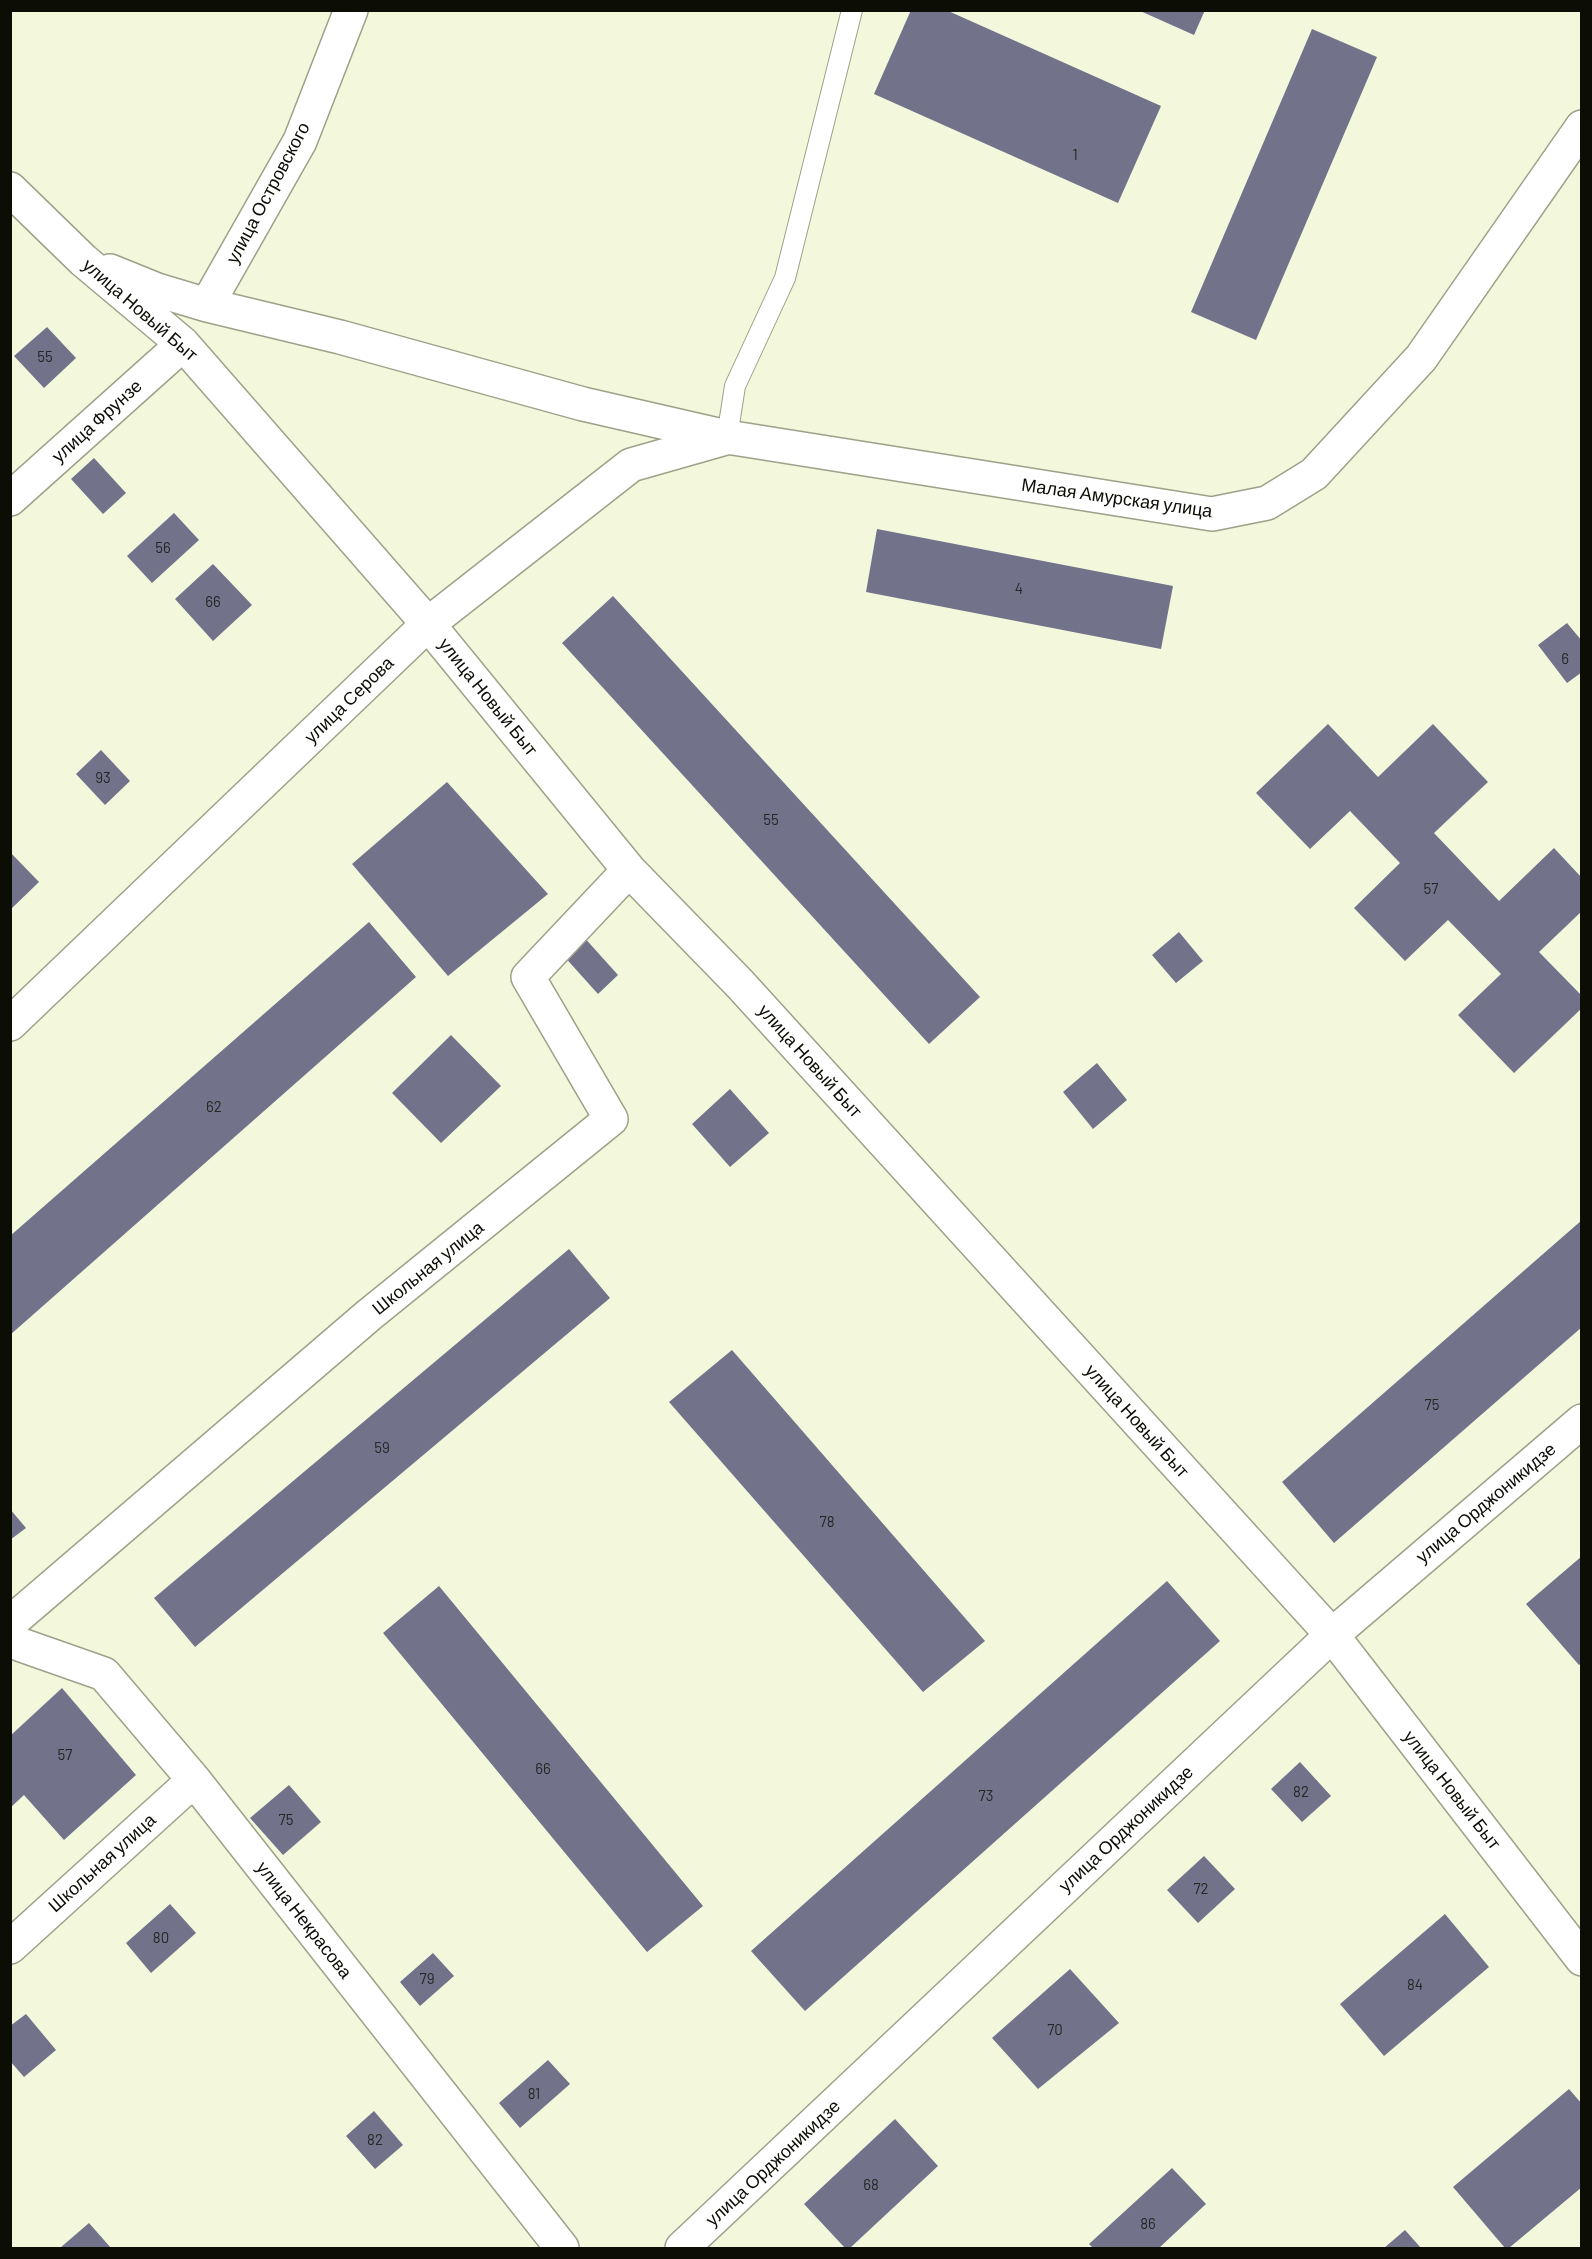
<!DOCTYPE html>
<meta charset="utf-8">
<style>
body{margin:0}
#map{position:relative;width:1592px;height:2259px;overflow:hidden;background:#f3f7dc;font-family:Barlow,sans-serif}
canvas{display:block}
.frame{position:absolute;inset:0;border:12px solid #0c0d05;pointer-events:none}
</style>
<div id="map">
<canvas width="1592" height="2259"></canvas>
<div class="frame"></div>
</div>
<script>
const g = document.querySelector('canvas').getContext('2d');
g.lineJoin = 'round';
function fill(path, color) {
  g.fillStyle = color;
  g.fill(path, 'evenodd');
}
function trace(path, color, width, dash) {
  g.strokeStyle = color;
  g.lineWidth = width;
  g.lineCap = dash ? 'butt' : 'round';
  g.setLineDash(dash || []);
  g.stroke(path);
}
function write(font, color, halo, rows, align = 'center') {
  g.font = font + ' Barlow,sans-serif';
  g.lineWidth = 4.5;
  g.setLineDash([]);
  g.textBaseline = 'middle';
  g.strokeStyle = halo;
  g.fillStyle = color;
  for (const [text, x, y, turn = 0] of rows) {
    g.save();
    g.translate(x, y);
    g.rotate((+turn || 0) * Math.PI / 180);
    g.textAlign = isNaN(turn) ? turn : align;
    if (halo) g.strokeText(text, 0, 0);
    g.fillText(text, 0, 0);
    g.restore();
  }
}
const building = new Path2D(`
 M911,10H946L1161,106L1118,203L874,94Z
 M1138,10H1205L1194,35Z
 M1312,29L1377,57L1256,340L1191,312Z
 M47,327L76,358L44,388L14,356Z
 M94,458L126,493L103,514L71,479Z
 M174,513L199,540L152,583L127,556Z
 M877,529L1173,586L1161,649L866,592Z
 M213,564L252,605L213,641L175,599Z
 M613,596L980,997L929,1044L562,643Z
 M1567,623L1582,641V672L1567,683L1538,645Z
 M1328,724L1378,777L1433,724L1488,782L1434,833L1499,901L1554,848L1582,878V911L1539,952L1582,996V1008L1514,1073L1458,1015L1501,974L1448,920L1405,961L1354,908L1400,863L1350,811L1310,849L1256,793Z
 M101,750L130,781L105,805L76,774Z
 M447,782L548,894L448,976L352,864Z
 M10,852L39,882L10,910Z
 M369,922L416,977L10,1335V1236Z
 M1179,932L1203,961L1176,983L1152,955Z
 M582,935L618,975L598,994L562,954Z
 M451,1035L501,1086L441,1143L392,1093Z
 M1097,1063L1127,1100L1093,1129L1063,1092Z
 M730,1089L769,1133L730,1167L692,1124Z
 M1582,1220V1327L1334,1543L1282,1482Z
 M569,1249L610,1298L195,1647L154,1598Z
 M732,1350L985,1641L923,1692L669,1402Z
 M10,1509L26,1528L10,1540Z
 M1582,1556V1663L1579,1665L1526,1604Z
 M1167,1581L1220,1641L805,2011L751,1951Z
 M439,1586L703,1906L647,1952L383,1633Z
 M62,1688L136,1775L64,1840L24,1795L10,1808V1736Z
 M1300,1762L1331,1796L1302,1822L1271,1789Z
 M289,1785L321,1822L283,1855L250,1818Z
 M1204,1856L1235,1889L1198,1923L1167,1890Z
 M170,1904L196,1933L151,1973L126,1943Z
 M1445,1914L1489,1967L1384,2056L1340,2004Z
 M433,1953L454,1976L420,2006L400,1982Z
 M1070,1969L1119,2023L1038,2089L992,2038Z
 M26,2014L56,2050L24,2077L10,2061V2026Z
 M548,2060L570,2084L520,2128L499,2103Z
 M1569,2089L1582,2104V2187L1509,2248H1505L1453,2187Z
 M374,2111L403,2145L375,2169L346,2136Z
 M895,2119L938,2166L850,2248H845L804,2204Z
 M1172,2168L1206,2204L1159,2248H1093L1089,2244Z
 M89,2223L111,2248H60Z
 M1405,2230L1421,2248H1384Z`);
const service = new Path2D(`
 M727,437L735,386L785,278L852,10`);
const minor = new Path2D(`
 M10,189L83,260L183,344L428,624L629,870L740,984L1332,1635L1582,1959
 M110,271L157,290L207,305L340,337L583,404L727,437L1212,514L1267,503L1314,474L1421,358L1582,127
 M207,305L300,141L351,10
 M10,499L183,344
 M10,1024L428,624L631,465L726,438
 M10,1623L369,1315L611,1119L528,977L629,870
 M10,1641L104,1674L194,1780L562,2248
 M10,1947L194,1780
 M682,2248L1332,1635L1582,1421`);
const numberNames = [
 ["1",1075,155],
 ["55",45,357],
 ["56",163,548],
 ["4",1019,589],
 ["66",213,602],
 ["6",1565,659],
 ["93",103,778],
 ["55",771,820],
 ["57",1431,889],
 ["62",214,1107],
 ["75",1432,1405],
 ["59",382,1448],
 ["78",827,1522],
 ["57",65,1755],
 ["66",543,1769],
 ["82",1301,1792],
 ["73",986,1796],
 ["75",286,1820],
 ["72",1201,1889],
 ["80",161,1938],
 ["79",427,1979],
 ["84",1415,1985],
 ["70",1055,2030],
 ["81",534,2094],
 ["82",375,2140],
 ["68",871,2185],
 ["86",1148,2224]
];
const streetNames = [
 ["улица Островского",268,193,-62],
 ["улица Новый Быт",140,310,41],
 ["улица Фрунзе",97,421,-42],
 ["Малая Амурская улица",1117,498,8],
 ["улица Новый Быт",488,697,51],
 ["улица Серова",349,700,-44],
 ["улица Новый Быт",810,1061,48],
 ["Школьная улица",428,1268,-39],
 ["улица Новый Быт",1137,1421,48],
 ["улица Орджоникидзе",1486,1503,-40],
 ["улица Новый Быт",1452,1790,52],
 ["улица Орджоникидзе",1126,1829,-43],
 ["Школьная улица",102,1863,-42],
 ["улица Некрасова",304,1920,52],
 ["улица Орджоникидзе",773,2163,-43]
];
fill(building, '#72728a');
trace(service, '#9ea188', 22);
trace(minor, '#9ea188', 36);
trace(service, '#fff', 20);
trace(minor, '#fff', 33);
write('15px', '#262626', null, numberNames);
write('18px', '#0c0d05', '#fff', streetNames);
</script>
